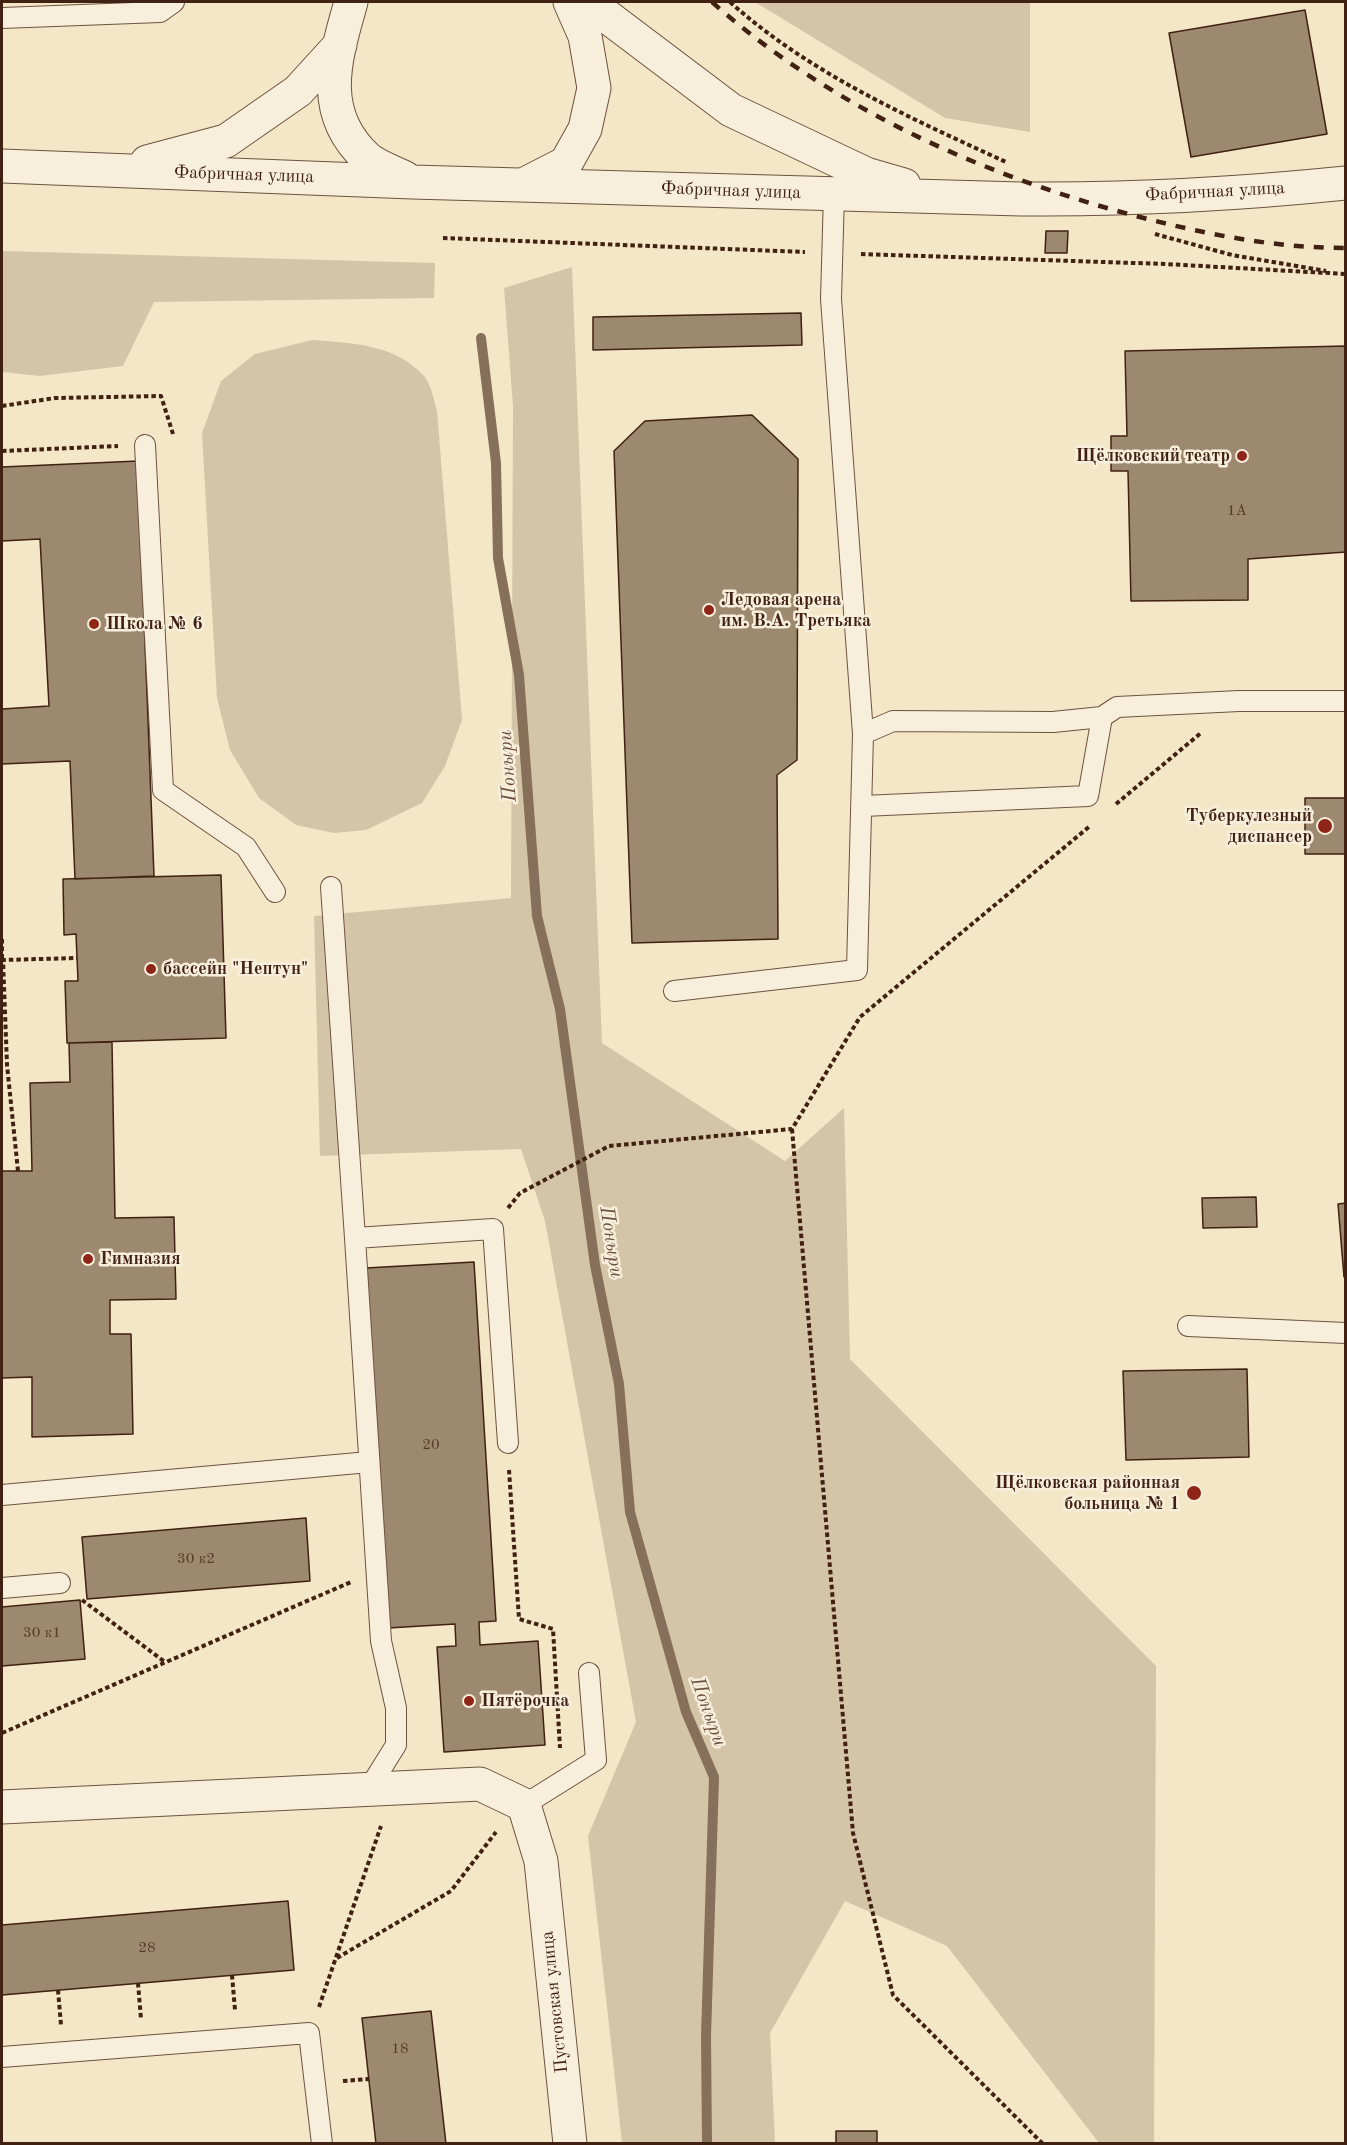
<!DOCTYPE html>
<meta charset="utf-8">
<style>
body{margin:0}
#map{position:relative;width:1347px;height:2145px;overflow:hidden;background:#f3e7c7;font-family:"Old Standard TT",serif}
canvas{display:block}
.frame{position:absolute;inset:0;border:3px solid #402112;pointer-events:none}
</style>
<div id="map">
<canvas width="1347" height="2145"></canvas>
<div class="frame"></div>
</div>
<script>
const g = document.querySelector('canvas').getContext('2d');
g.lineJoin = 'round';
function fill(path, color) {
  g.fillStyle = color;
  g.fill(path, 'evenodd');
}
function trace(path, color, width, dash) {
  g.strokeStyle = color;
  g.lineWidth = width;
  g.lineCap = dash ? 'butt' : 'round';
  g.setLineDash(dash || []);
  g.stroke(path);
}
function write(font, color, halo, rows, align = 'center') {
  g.font = font + ' "Old Standard TT",serif';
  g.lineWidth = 5;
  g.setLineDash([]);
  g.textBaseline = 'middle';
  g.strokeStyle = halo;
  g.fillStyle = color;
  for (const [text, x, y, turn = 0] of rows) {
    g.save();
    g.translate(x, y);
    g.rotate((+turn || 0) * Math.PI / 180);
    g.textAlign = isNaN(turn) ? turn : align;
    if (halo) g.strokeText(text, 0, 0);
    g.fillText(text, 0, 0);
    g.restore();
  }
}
const green = new Path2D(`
 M755,2H1030V132L945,118Z
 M2,251L435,263L434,298L154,302L123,366L40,376L2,372Z
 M572,267L602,1043L785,1161L844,1108L850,1359L1156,1666L1154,2143H1099L947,1946L845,1901L770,2033L775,2143H622L588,1836L636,1722L545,1221L521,1149L320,1156L314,916L511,898L513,406L504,288Z
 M312,340C352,343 395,344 424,376C431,384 434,400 437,411L462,720L445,766L422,803L366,830L334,833L296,825L259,798L230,750L217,698L202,433L221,381L255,354Z`);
const stream = new Path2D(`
 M481,338L496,463L498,558L519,675L537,916L560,1009L595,1265L619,1384L630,1512L686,1712L714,1777L706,2037L707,2144`);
const building = new Path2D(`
 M1305,10L1327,134L1191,157L1169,33Z
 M1046,231H1068L1067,253H1045Z
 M801,313L802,345L593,350V317Z
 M1346,346V552L1248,559V600L1131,601L1128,471H1111V436H1127L1125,351Z
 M752,415L798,459L797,760L777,775L778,939L632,943L614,451L645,421Z
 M138,461L154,876L75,879L70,761L2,764V709L49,706L40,539L2,541V467Z
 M1305,798H1346V854H1305Z
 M221,875L226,1038L67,1043L65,981H78L76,934L64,935L63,879Z
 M112,1042L115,1218L174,1217L176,1299L110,1300V1334H131L133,1434L32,1437V1377L2,1378V1171H32L30,1083L70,1082L69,1043Z
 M1256,1197L1257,1227L1203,1228L1202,1198Z
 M1346,1203V1277H1344L1338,1204Z
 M474,1262L496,1621L479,1622L480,1645L538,1641L545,1745L444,1752L437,1647L456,1646L455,1624L388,1628L366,1268Z
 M1247,1369L1249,1457L1126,1460L1123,1371Z
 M306,1518L310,1581L87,1599L82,1537Z
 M80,1600L85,1659L2,1666V1607Z
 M288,1901L294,1970L2,1995V1925Z
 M431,2011L446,2144H376L362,2018Z
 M836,2131H877V2144H836Z`);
const path = new Path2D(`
 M730,2C809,73 910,118 1006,162
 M1155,234L1232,255L1326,271
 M443,238L805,252
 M861,254L1165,264L1346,274
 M2,406L55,398L161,396L173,434
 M2,451L118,446
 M1116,804L1202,732
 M2,939V960
 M792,1129L853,1833L893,1995L1043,2144
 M18,1171L7,1065L3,960L77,958
 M508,1208L520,1193L609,1146L792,1129L860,1017L1090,826
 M509,1470L519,1619L553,1629L560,1748
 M82,1600L165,1662
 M2,1733L351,1582
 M337,1958L451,1891L496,1832
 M232,1975L235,2010
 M138,1983L141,2019
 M58,1990L61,2025
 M319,2007L381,1826
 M343,2081L369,2079`);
const service = new Path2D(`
 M2,18L160,12L174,2
 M834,194L831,299L863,734
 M145,445L163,790L246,847L275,892
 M863,806L1088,796L1102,717
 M331,887L355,1238
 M674,991L857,970L863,734L893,721L1053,722L1102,717L1117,707L1239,701H1346
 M1188,1326L1346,1333
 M2,1495L369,1462
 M2,1588L60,1583
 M368,1790L396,1745V1708L381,1641L355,1238L493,1229L508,1443
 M524,1805L596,1760L589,1673
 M2,2057L309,2033L322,2144`);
const minor = new Path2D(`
 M2,1807L480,1784L524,1805L541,1861L570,2144`);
const tertiary = new Path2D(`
 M351,2C335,59 317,113 368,159C378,167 393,172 405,178
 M588,2L731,110L866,174L904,185
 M147,162L226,141L298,91L340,45
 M2,166L412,182L1021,199C1129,200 1238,194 1346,183
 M527,183L566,163L585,129L594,88L585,36L570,2`);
const rail = new Path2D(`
 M712,2C828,105 973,171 1121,212C1195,232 1269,248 1346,248`);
const markers = [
 [1242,456,6,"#8f2418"],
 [709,610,6,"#8f2418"],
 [94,624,6,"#8f2418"],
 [1325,826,8,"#8f2418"],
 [151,969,6,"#8f2418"],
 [88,1259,6,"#8f2418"],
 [1194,1493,8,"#8f2418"],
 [469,1701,6,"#8f2418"]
];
const numberNames = [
 ["1А",1237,511],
 ["20",431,1445],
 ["30 к2",196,1559],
 ["30 к1",42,1633],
 ["28",147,1948],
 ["18",400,2049]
];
const streetNames = [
 ["Фабричная улица",244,175,2],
 ["Фабричная улица",731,191,2],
 ["Фабричная улица",1215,192,-3],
 ["Пустовская улица",555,2002,-96]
];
const poiNames = [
 ["Щёлковский театр",1230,456,"right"],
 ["Ледовая арена",721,600],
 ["им. В.А. Третьяка",721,621],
 ["Школа № 6",106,624],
 ["Туберкулезный",1312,816,"right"],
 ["диспансер",1312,837,"right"],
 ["бассейн \"Нептун\"",163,969],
 ["Гимназия",100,1259],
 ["Щёлковская районная",1180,1483,"right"],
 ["больница № 1",1180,1504,"right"],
 ["Пятёрочка",481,1701]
];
const waterNames = [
 ["Поныри",508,766,-94],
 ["Поныри",611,1242,81],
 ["Поныри",708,1712,70]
];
fill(green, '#d5c5a8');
trace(stream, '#877059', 10);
fill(building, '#9d8870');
trace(building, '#402112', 1.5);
trace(service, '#6d523f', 22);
trace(minor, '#6d523f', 35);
trace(tertiary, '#6d523f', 35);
trace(path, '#402112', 4, [4.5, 3]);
trace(service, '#f7efdb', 20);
trace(minor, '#f7efdb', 33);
trace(tertiary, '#f7efdb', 33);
trace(rail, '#402112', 4.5, [10, 10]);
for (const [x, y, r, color] of markers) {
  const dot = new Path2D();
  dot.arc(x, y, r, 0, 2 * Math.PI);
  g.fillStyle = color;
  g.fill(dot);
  trace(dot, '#f7efdb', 2);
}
write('15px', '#573b2a', null, numberNames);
write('18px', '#402112', '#f7efdb', streetNames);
write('bold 18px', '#402112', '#f7efdb', poiNames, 'left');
write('italic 20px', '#694f3c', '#f7efdb', waterNames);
</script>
